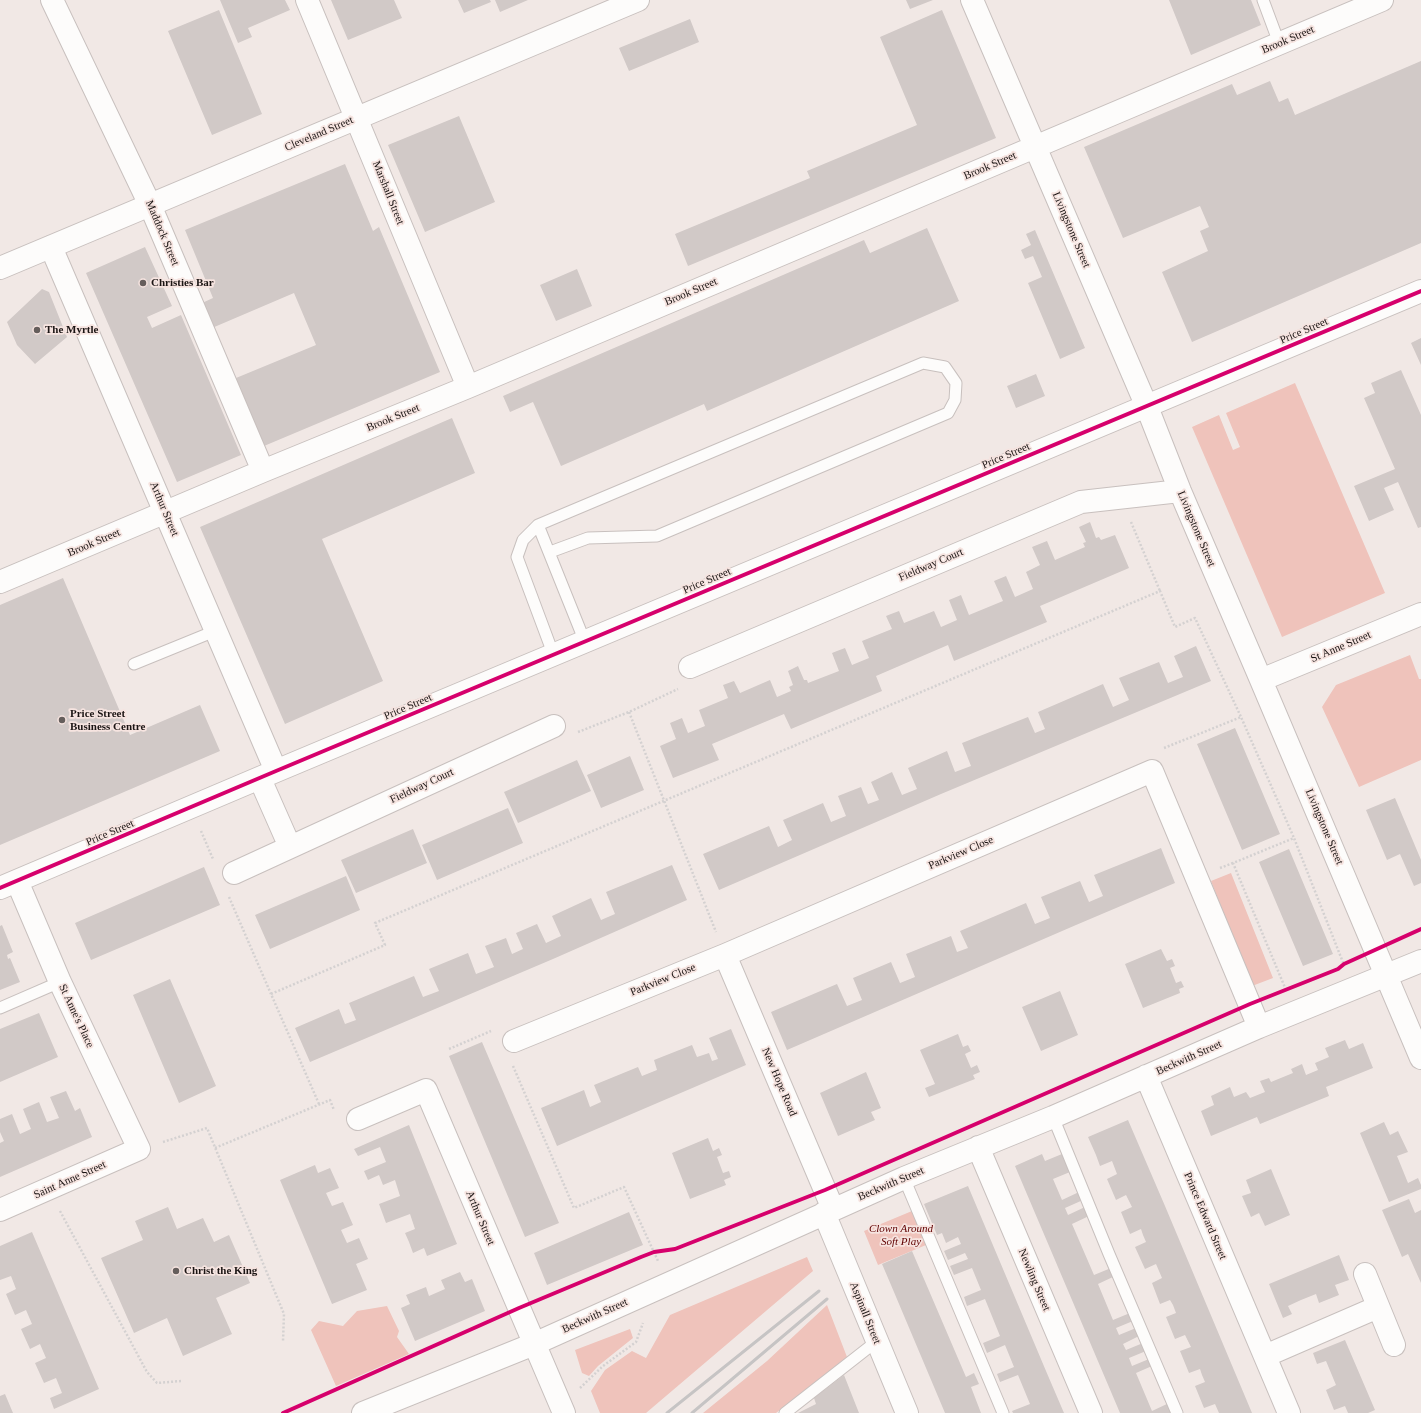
<!DOCTYPE html>
<style>
body{margin:0}
canvas{display:block;background:#f1e8e5}
</style>
<canvas width="1421" height="1413"></canvas>
<script>
const g = document.querySelector('canvas').getContext('2d');
g.lineJoin = 'round';
function fill(path, color) {
  g.fillStyle = color;
  g.fill(path, 'evenodd');
}
function trace(path, color, width, dash) {
  g.strokeStyle = color;
  g.lineWidth = width;
  g.lineCap = dash ? 'butt' : 'round';
  g.setLineDash(dash || []);
  g.stroke(path);
}
function write(font, color, halo, rows, align = 'center') {
  g.font = font + ' "Times New Roman",serif';
  g.lineWidth = 3.5;
  g.setLineDash([]);
  g.textBaseline = 'middle';
  g.strokeStyle = halo;
  g.fillStyle = color;
  for (const [text, x, y, turn = 0] of rows) {
    g.save();
    g.translate(x, y);
    g.rotate((+turn || 0) * Math.PI / 180);
    g.textAlign = isNaN(turn) ? turn : align;
    if (halo) g.strokeText(text, 0, 0);
    g.fillText(text, 0, 0);
    g.restore();
  }
}
const green = new Path2D(`
 M1295,383L1385,593L1282,637L1192,427L1219,415L1233,450L1240,447L1226,413Z
 M1410,655L1419,679H1421V760L1359,787L1322,707L1336,685Z
 M1231,873L1273,978L1252,986L1211,881Z
 M912,1211L926,1245L878,1265L864,1231Z
 M807,1257L813,1271L646,1413H600L591,1391L605,1370L632,1351L646,1358L670,1315Z
 M827,1305L847,1357L776,1413H703L767,1361Z
 M387,1306L399,1331L397,1337L409,1354L336,1386L311,1330L319,1321L343,1326L357,1311Z
 M630,1329L633,1338L598,1366L589,1376L582,1373L575,1350Z`);
const building = new Path2D(`
 M220,0H285L290,10L248,28L252,37L238,43Z
 M331,0H394L402,18L348,40Z
 M458,0H490L491,2L464,13Z
 M495,0H528L500,12Z
 M906,0H933L910,9Z
 M1169,0H1251L1261,25L1191,55Z
 M219,10L262,114L212,135L168,31Z
 M942,10L996,138L688,266L675,234L810,178L807,171L917,125L880,37Z
 M690,19L699,42L629,71L619,48Z
 M1421,61V243L1192,342L1162,272L1208,251L1200,231L1209,227L1200,206L1123,238L1084,147L1232,84L1237,95L1270,81L1279,102L1288,98L1295,115Z
 M459,116L495,202L425,232L388,145Z
 M345,164L373,231L379,227L440,372L264,446L236,378L316,345L294,293L212,328L202,303L213,298L185,230Z
 M927,228L959,301L707,411L704,404L561,466L533,402L510,412L503,396L864,240L870,253Z
 M1035,230L1085,348L1060,359L1028,283L1042,277L1033,256L1025,259L1021,250L1031,245L1026,234Z
 M145,247L172,306L147,317L152,328L181,315L241,455L177,482L86,273Z
 M577,269L592,306L556,321L540,285Z
 M42,289L49,292L67,337L35,364L17,345L7,322Z
 M1421,338V365L1411,343Z
 M1401,370L1421,415V527L1418,528L1398,482L1384,488L1394,510L1369,521L1354,486L1395,469L1364,398L1375,393L1371,383Z
 M1036,374L1045,396L1016,408L1007,386Z
 M452,418L475,473L322,539L383,681L285,724L200,527Z
 M1090,522L1096,538L1099,537L1101,540L1115,535L1129,568L1040,606L1047,622L954,661L948,645L876,676L882,691L791,729L784,714L712,744L719,760L673,778L660,746L676,739L670,723L682,718L688,733L705,726L699,710L728,698L723,685L734,681L740,693L770,680L777,697L791,691L789,687L793,685L788,671L798,666L804,680H807L808,683L839,671L832,653L837,651L845,648L852,665L869,658L862,641L892,629L886,616L891,614L899,611L904,623L934,611L941,627L957,620L949,600L961,595L969,615L1003,601L994,581L1006,576L1015,597L1033,589L1026,572L1040,565L1032,547L1047,541L1055,560L1071,553L1085,547L1083,543L1086,542L1079,527Z
 M63,578L130,735L200,705L220,751L0,845V605Z
 M1196,646L1211,681L941,794L719,890L703,854L769,826L778,847L792,840L783,820L823,803L831,822L846,816L838,796L861,787L868,804L879,800L871,782L892,772L902,795L917,789L908,768L947,751L955,772L971,766L962,743L1028,717L1035,733L1045,729L1038,712L1103,684L1113,707L1129,700L1119,678L1159,662L1168,683L1183,677L1174,656Z
 M1235,728L1280,834L1242,850L1197,744Z
 M630,756L644,790L601,808L587,775Z
 M577,760L591,791L518,823L504,792Z
 M1395,798L1421,860V883L1414,886L1400,854L1387,860L1366,810Z
 M508,808L523,843L437,880L422,845Z
 M413,829L427,863L356,893L341,860Z
 M1161,848L1175,883L1076,925L787,1050L771,1012L837,984L847,1006L862,1000L853,978L891,962L900,983L915,977L906,954L951,936L957,952L968,948L960,931L1026,903L1035,924L1050,918L1041,897L1080,881L1089,902L1103,896L1094,875Z
 M1289,849L1333,954L1303,966L1259,862Z
 M672,865L687,900L553,959L310,1062L295,1028L339,1009L345,1024L356,1020L349,1003L414,976L423,997L439,991L429,969L468,953L476,974L494,967L485,946L506,938L512,954L523,949L516,933L537,924L546,943L561,936L552,916L591,898L601,920L615,914L606,892Z
 M204,867L220,905L91,960L75,923Z
 M346,876L360,910L270,949L255,915Z
 M2,925L13,952L7,955L8,959L10,958L20,982L0,990V926Z
 M1161,949L1167,961L1172,959L1175,966L1170,968L1176,983L1181,981L1184,987L1179,989L1180,993L1143,1008L1125,964Z
 M170,979L216,1086L179,1103L133,995Z
 M1060,991L1078,1035L1041,1051L1022,1007Z
 M39,1013L58,1057L0,1082V1029Z
 M731,1029L746,1065L557,1146L541,1108L584,1090L590,1107L601,1102L594,1085L638,1067L642,1076L657,1070L654,1060L692,1045L697,1057L709,1053L712,1061L718,1059L709,1038Z
 M958,1034L963,1047L968,1045L971,1051L965,1054L971,1068L977,1065L980,1072L973,1075L975,1079L929,1097L925,1088L935,1084L920,1050Z
 M1345,1040L1349,1049L1363,1043L1373,1068L1326,1087L1329,1096L1260,1124L1257,1117L1211,1136L1201,1111L1214,1105L1211,1096L1230,1087L1234,1097L1246,1092L1250,1098L1265,1092L1260,1081L1269,1078L1271,1082L1293,1073L1291,1069L1302,1064L1306,1075L1318,1070L1315,1063L1329,1057L1325,1048Z
 M482,1042L559,1223L525,1237L449,1056Z
 M866,1072L881,1108L871,1112L875,1120L838,1136L820,1093Z
 M66,1091L75,1111L80,1108L92,1137L0,1177V1143L4,1141L0,1132V1119L12,1114L20,1134L31,1129L23,1109L39,1102L47,1122L59,1118L50,1097Z
 M1128,1120L1165,1206L1252,1413H1219L1215,1404L1204,1408L1195,1386L1205,1382L1202,1375L1200,1369L1189,1373L1180,1351L1191,1347L1185,1335L1175,1339L1166,1317L1176,1313L1173,1305L1170,1300L1160,1304L1152,1283L1162,1278L1156,1264L1145,1269L1135,1247L1146,1242L1143,1235L1141,1229L1130,1234L1121,1212L1132,1207L1126,1195L1116,1200L1107,1179L1117,1174L1112,1161L1100,1166L1096,1155L1088,1137Z
 M1384,1122L1390,1135L1398,1131L1408,1152L1397,1156L1408,1183L1418,1178L1421,1185V1189L1389,1202L1360,1133Z
 M409,1125L457,1244L427,1256L424,1248L413,1253L409,1242L405,1233L415,1229L410,1214L386,1223L379,1204L400,1196L395,1180L383,1185L379,1175L368,1180L364,1171L386,1162L380,1147L358,1156L354,1149Z
 M708,1138L713,1151L719,1148L722,1155L717,1157L723,1173L729,1171L731,1177L724,1180L726,1185L690,1199L672,1153Z
 M1042,1154L1045,1161L1062,1154L1070,1172L1053,1179L1062,1200L1079,1192L1083,1200L1065,1208L1068,1215L1085,1207L1089,1216L1072,1224L1094,1275L1111,1268L1115,1276L1098,1284L1113,1320L1130,1313L1133,1321L1116,1328L1119,1335L1136,1328L1139,1336L1123,1344L1126,1350L1143,1343L1146,1351L1129,1358L1132,1366L1149,1359L1152,1366L1136,1373L1152,1411L1169,1403L1173,1413H1120L1015,1166Z
 M315,1165L318,1173L330,1168L339,1188L326,1193L332,1206L343,1202L353,1225L341,1230L347,1243L359,1238L368,1259L356,1264L367,1290L332,1304L280,1180Z
 M1271,1169L1290,1215L1265,1226L1259,1213L1251,1217L1242,1196L1251,1193L1246,1180Z
 M968,1186L1046,1371L1064,1413H1013L1012,1411L1030,1404L1018,1375L1000,1382L997,1374L1014,1367L1005,1345L987,1353L983,1343L1000,1336L985,1299L967,1306L964,1297L981,1290L972,1268L954,1275L950,1266L968,1259L965,1253L948,1260L944,1251L961,1244L958,1237L946,1243L942,1233L937,1235L924,1204Z
 M1409,1199L1415,1213L1421,1210V1283L1408,1254L1402,1257L1382,1210Z
 M168,1207L177,1229L203,1218L214,1242L229,1235L250,1283L216,1298L232,1334L183,1356L167,1318L134,1333L101,1258L143,1240L135,1221Z
 M629,1212L643,1245L547,1285L534,1253Z
 M32,1232L99,1389L54,1409L50,1398L62,1393L56,1378L44,1383L35,1363L46,1358L40,1344L30,1349L21,1329L32,1324L26,1310L15,1315L6,1294L16,1289L11,1276L0,1280V1246Z
 M912,1251L966,1377L974,1373L979,1384L971,1387L981,1413H945L891,1285L882,1264Z
 M1339,1255L1349,1280L1335,1285L1339,1295L1319,1303L1316,1294L1301,1300L1288,1306L1292,1314L1283,1318L1269,1284Z
 M460,1272L465,1282L472,1279L485,1311L415,1341L401,1308L410,1304L406,1295L426,1287L429,1296L445,1289L441,1280Z
 M1345,1340L1375,1410L1368,1413H1348L1345,1406L1334,1410L1326,1390L1336,1385L1326,1361L1317,1364L1313,1353Z
 M844,1375L859,1413H798L816,1404L814,1398Z
 M5,1394L13,1413H0V1396Z`);
const path = new Path2D(`
 M1131,522L1160,591
 M629,712L716,932
 M578,732L629,712L678,689
 M1164,748L1241,717L1294,838
 M201,831L213,859
 M1220,868L1233,863
 M229,897L271,994
 M1286,990L1233,863L1294,838L1344,965
 M449,1049L491,1031
 M513,1066L574,1208L624,1187L658,1261
 M319,1104L271,994L385,945L375,923L1160,591L1175,627L1195,618L1241,717
 M163,1142L207,1128L284,1314L283,1341
 M215,1148L330,1100L334,1110
 M60,1211L147,1372L157,1383L181,1381
 M580,1388L603,1366L636,1342L643,1323`);
const service = new Path2D(`
 M1263,0L1279,43
 M538,525L585,642
 M550,552L588,538L657,536L948,413L955,400L956,383L945,367L923,363L538,525L523,540L517,557L554,656
 M134,664L215,631
 M0,1008L60,982
 M1053,1117L1109,1254L1177,1413
 M904,1178L1003,1413
 M785,1413L877,1341`);
const minor = new Path2D(`
 M52,0L150,205L263,471
 M307,0L468,387
 M972,0L1147,407L1180,491L1261,680L1421,1058
 M51,247L276,771
 M0,582L263,471L468,387L1382,0
 M690,667L1081,502L1180,491
 M1261,680L1421,614
 M260,779L290,847
 M234,873L554,726
 M0,888L276,771L1421,291
 M725,955L833,1209
 M514,1041L725,955L1152,771L1259,1027
 M1146,1076L1289,1413
 M358,1119L426,1090L564,1413
 M978,1147L1091,1413
 M0,1210L139,1149L60,982L17,881
 M824,1213L907,1413
 M1365,1274L1394,1345
 M1265,1356L1378,1307
 M363,1413L534,1344L904,1178L1053,1117L1259,1027L1421,961`);
const primary = new Path2D(`
 M0,268L638,0`);
const rail = new Path2D(`
 M667,1413L819,1291
 M692,1413L827,1299`);
const cycleway = new Path2D(`
 M0,888L276,771L1421,291
 M283,1413L519,1308L641,1257L654,1252L675,1249L825,1190L1250,1004L1338,969L1344,964L1421,929`);
const markers = [
 [143,283,4,"#655e5c"],
 [37,330,4,"#655e5c"],
 [62,720,4,"#655e5c"],
 [176,1271,4,"#655e5c"]
];
const streetNames = [
 ["Brook Street",1288,40,-23],
 ["Cleveland Street",319,134,-23],
 ["Brook Street",990,166,-23],
 ["Marshall Street",388,193,68],
 ["Livingstone Street",1071,230,67],
 ["Maddock Street",162,233,67],
 ["Brook Street",691,292,-23],
 ["Price Street",1304,331,-23],
 ["Brook Street",393,418,-22],
 ["Price Street",1006,456,-23],
 ["Arthur Street",164,509,67],
 ["Livingstone Street",1196,529,67],
 ["Brook Street",94,543,-23],
 ["Fieldway Court",931,565,-23],
 ["Price Street",707,581,-23],
 ["St Anne Street",1341,647,-23],
 ["Price Street",408,707,-23],
 ["Fieldway Court",422,786,-25],
 ["Livingstone Street",1324,827,67],
 ["Price Street",110,833,-23],
 ["Parkview Close",961,853,-23],
 ["Parkview Close",663,980,-22],
 ["St Anne's Place",76,1016,65],
 ["Beckwith Street",1189,1058,-24],
 ["New Hope Road",779,1082,67],
 ["Saint Anne Street",70,1180,-24],
 ["Beckwith Street",891,1184,-23],
 ["Prince Edward Street",1205,1216,67],
 ["Arthur Street",480,1218,67],
 ["Newling Street",1034,1280,67],
 ["Aspinall Street",865,1313,68],
 ["Beckwith Street",595,1316,-24]
];
const poiNames = [
 ["Christies Bar",151,283],
 ["The Myrtle",45,330],
 ["Price Street",70,714],
 ["Business Centre",70,727],
 ["Christ the King",184,1271]
];
const parkNames = [
 ["Clown Around",901,1229],
 ["Soft Play",901,1242]
];
fill(green, '#efc3bb');
fill(building, '#d1c9c7');
trace(service, '#c8c0be', 13);
trace(minor, '#c8c0be', 24);
trace(primary, '#c8c0be', 24);
trace(path, '#d4d1d1', 2.5, [2, 2]);
trace(service, '#fdfcfb', 11);
trace(minor, '#fdfcfb', 22);
trace(primary, '#fdfcfb', 22);
trace(rail, '#c6c4c4', 3);
trace(cycleway, '#d6006c', 4);
for (const [x, y, r, color] of markers) {
  const dot = new Path2D();
  dot.arc(x, y, r, 0, 2 * Math.PI);
  g.fillStyle = color;
  g.fill(dot);
  trace(dot, '#f6e4e0', 1.5);
}
write('11px', '#1a1413', '#f6e4e0', streetNames);
write('bold 11px', '#1a1413', '#f6e4e0', poiNames, 'left');
write('italic 11px', '#600001', '#f6e4e0', parkNames);
</script>
